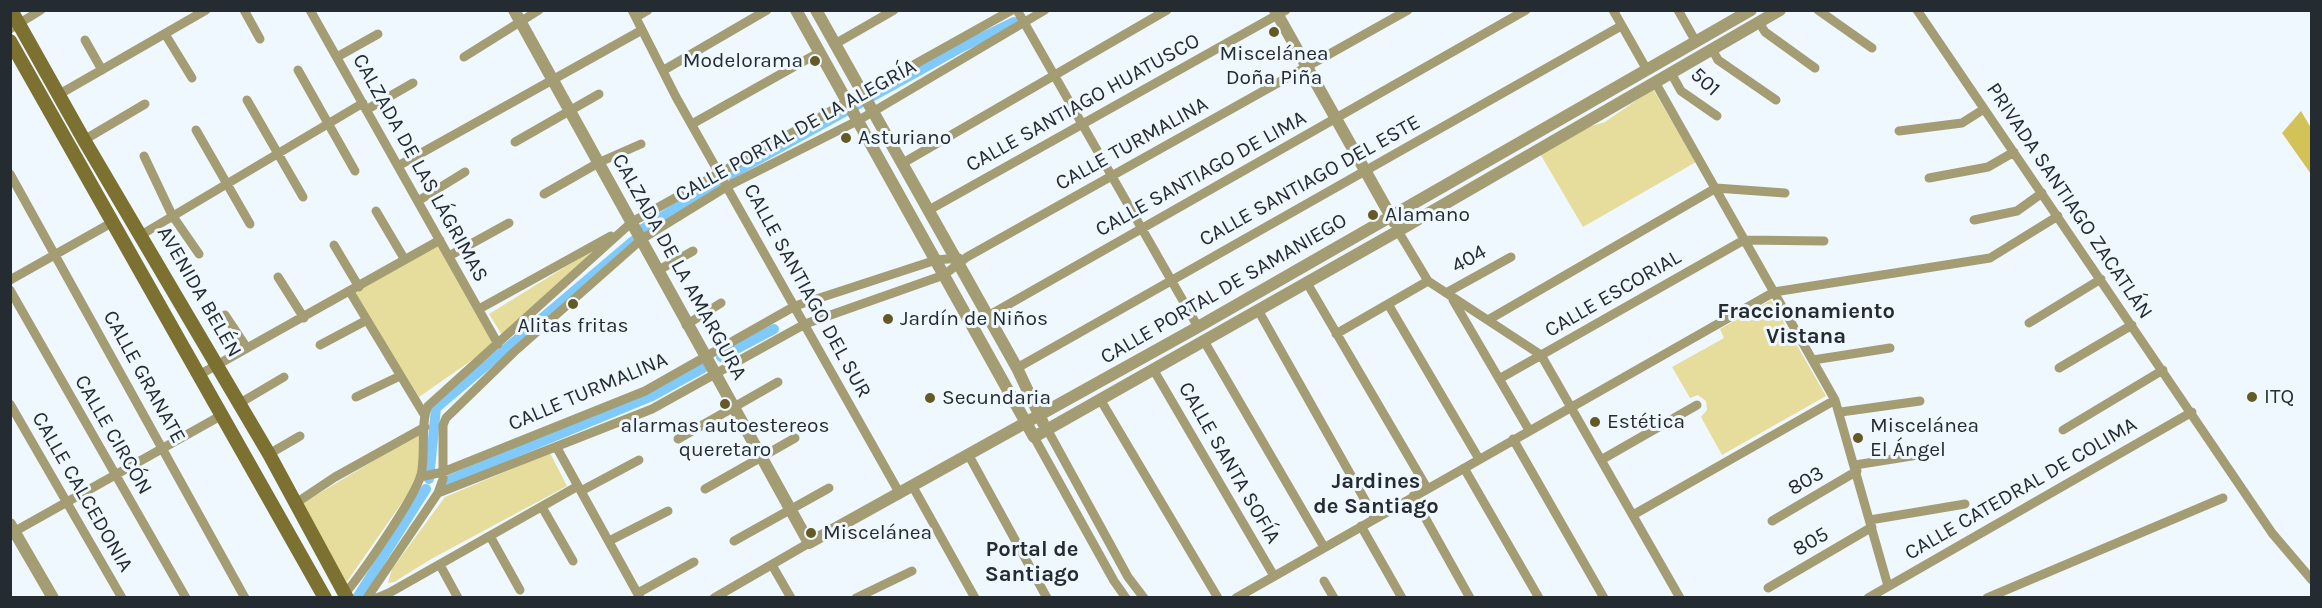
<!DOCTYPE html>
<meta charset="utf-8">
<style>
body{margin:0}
#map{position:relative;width:2322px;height:608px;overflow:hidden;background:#eff8ff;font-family:Karla,sans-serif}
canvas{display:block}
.frame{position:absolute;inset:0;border:12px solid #242c32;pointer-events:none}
</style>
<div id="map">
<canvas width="2322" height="608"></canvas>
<div class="frame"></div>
</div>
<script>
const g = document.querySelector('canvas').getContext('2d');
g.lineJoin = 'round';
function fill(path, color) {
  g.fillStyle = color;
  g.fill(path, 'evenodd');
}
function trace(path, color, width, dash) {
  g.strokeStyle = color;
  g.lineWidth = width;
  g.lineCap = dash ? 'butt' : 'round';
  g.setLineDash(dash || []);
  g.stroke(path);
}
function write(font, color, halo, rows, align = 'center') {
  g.font = font + ' Karla,sans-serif';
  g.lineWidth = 6;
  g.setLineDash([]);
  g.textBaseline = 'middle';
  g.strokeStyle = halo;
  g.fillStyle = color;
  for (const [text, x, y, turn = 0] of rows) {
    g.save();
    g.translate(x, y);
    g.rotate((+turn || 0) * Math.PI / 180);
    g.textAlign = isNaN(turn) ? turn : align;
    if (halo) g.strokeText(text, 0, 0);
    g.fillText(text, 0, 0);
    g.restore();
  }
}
const green = new Path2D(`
 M1653,89L1696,162L1583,227L1539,152L1582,129L1605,122Z
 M437,242L495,344L419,397L352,289Z
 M604,243L502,335L489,314Z
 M1771,300L1826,396L1722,455L1701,417L1707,410L1706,401L1698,395L1690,398L1672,367L1724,338L1720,329Z
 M420,433L419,478L346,583L303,503Z
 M550,453L567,486L433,558L394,582L388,583L392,569L445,497Z`);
const forest = new Path2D(`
 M2301,111L2311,128V174L2282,133Z`);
const canal = new Path2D(`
 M730,175L958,49L1014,22
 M641,230L721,180
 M721,357L774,329
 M429,479L436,408L633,241
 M444,482L650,397L703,368
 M357,598L426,489`);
const minor = new Path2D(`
 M244,10L260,39
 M310,10L498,344
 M632,10L676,97L900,494
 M1017,10L1198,327
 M1613,10L1647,70
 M1678,10L1696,42
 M1818,10L1872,48
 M1917,10L2272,533L2312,580
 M636,17L648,10
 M1759,22L1765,32L1815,68
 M10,29L41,10
 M165,34L192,78
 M85,40L102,70
 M835,44L894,10
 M1712,49L1718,60L1776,100
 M337,57L378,34
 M464,57L539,10
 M298,70L355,171
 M664,70L767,10
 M1671,73L1681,91L1717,116
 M1655,82L1835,400L1888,586
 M58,95L206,10
 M247,100L303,197
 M366,110L413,83
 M692,124L820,52
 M196,130L250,224
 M1899,131L1962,123L1984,109
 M84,140L145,104
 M515,142L599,94
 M144,156L172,215L199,254
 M903,163L1167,10
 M398,166L642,30
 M10,174L245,598
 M1929,178L1988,167L2014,152
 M544,194L600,162L641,144
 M418,201L465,172
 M929,210L1286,10
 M376,211L405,260
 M1974,220L2017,211L2042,193
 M1398,231L1428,281L1541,355L1680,598
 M141,235L363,103
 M334,245L359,287
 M449,256L509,223
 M657,271L693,251
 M278,277L304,318
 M10,280L113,222
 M1307,283L1427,488
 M10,290L186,598
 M350,292L425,416
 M1446,293L1511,257
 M1453,300L1529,430
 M1388,304L1479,459
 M479,309L611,236
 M1258,310L1375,518
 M225,315L247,348
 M988,316L1526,10
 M1488,320L1716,188L1785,193
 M2029,323L2101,279
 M686,325L721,303
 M1336,334L1428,281
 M1204,341L1324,547
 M320,345L367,320
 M1813,360L1890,348
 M1017,368L1621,26
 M2059,368L2132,325
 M1153,369L1274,576
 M199,375L440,240
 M1499,379L1744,240L1824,241
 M356,397L400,376
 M1100,399L1218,598
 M240,403L284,377
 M10,404L122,598
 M1841,412L1920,401
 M1047,429L1128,577L1144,598
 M2063,430L2163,370
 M1034,437L1114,581L1126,598
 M678,439L778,382
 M1513,439L1604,598
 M557,448L640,598
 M269,454L300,436
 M968,454L1047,598
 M1601,460L1697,405
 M1855,465L1937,452
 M1464,468L1539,598
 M420,477L443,472L645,391L795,306L936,260L959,258
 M913,487L975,598
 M705,489L795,438
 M581,491L639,460
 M438,493L443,479V425L446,418L514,352L642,239L728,186L859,120L1045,10
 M1413,496L1470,598
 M296,503L335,477L425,427
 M542,507L573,561
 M1633,515L1835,400
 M1870,520L1965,504
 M1772,521L1857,471
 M1361,526L1402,598
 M10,534L222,415
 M491,538L520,590
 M609,541L668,511
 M734,541L829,488
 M440,565L458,598
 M772,565L791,598
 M1324,581L1334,598
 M1768,588L1872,527
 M638,593L694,562
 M343,596C361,575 414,499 421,475C426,455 420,422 428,406L632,222L1012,10
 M367,598L438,493L652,409L805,324L944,275L967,257L1408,10
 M377,598L389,593L578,486
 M714,598L809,543
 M856,598L912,571
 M1236,598L1774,292L1990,258L2058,216
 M1868,598L2192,412
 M1987,598L2223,498`);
const tertiary = new Path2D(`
 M514,10L809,543L1198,327L1751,10
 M796,10L1034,437L1398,231L1780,10
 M816,10L1017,368L1043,423
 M1275,10L1394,222
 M10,524L53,598`);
const secondary = new Path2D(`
 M11,10L84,140L269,454L347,598
 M10,41L325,598`);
const markers = [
 [1274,32,6,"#635a26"],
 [815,61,6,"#635a26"],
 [846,138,6,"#635a26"],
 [1373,215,6,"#635a26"],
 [573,304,6,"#635a26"],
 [888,319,6,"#635a26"],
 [2252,397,6,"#635a26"],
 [930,398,6,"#635a26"],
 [725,404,6,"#635a26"],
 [1595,422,6,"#635a26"],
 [1858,438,6,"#635a26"],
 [811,533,6,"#635a26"]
];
const poiNames = [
 ["Miscelánea",1274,54,"center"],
 ["Doña Piña",1274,78,"center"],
 ["Modelorama",803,61,"right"],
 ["Asturiano",858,138],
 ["Alamano",1385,215],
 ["Jardín de Niños",900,319],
 ["Alitas fritas",573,326,"center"],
 ["ITQ",2264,397],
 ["Secundaria",942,398],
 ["Estética",1607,422],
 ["alarmas autoestereos",725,426,"center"],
 ["queretaro",725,450,"center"],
 ["Miscelánea",1870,426],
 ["El Ángel",1870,450],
 ["Miscelánea",823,533]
];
const streetNames = [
 ["501",1705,82,42],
 ["CALLE SANTIAGO HUATUSCO",1083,103,-29],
 ["CALLE PORTAL DE LA ALEGRÍA",796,131,-29],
 ["CALLE TURMALINA",1132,144,-29],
 ["CALZADA DE LAS LÁGRIMAS",420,168,61],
 ["CALLE SANTIAGO DE LIMA",1201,174,-29],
 ["CALLE SANTIAGO DEL ESTE",1310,181,-29],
 ["PRIVADA SANTIAGO ZACATLÁN",2069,201,56],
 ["404",1469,259,-29],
 ["CALZADA DE LA AMARGURA",679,267,61],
 ["CALLE PORTAL DE SAMANIEGO",1224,289,-30],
 ["CALLE SANTIAGO DEL SUR",807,291,61],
 ["AVENIDA BELÉN",199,292,60],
 ["CALLE ESCORIAL",1613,294,-30],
 ["CALLE GRANATE",144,377,61],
 ["CALLE TURMALINA",588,392,-23],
 ["CALLE CIRCÓN",113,435,60],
 ["CALLE SANTA SOFÍA",1229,463,60],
 ["803",1806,481,-30],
 ["CALLE CATEDRAL DE COLIMA",2021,489,-30],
 ["CALLE CALCEDONIA",82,492,60],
 ["805",1811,542,-30]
];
const neighbourhoodNames = [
 ["Fraccionamiento",1806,312],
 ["Vistana",1806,337],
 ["Jardines",1376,482],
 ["de Santiago",1376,507],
 ["Portal de",1032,550],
 ["Santiago",1032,575]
];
fill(green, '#e6dc9b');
fill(forest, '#d3c257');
trace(canal, '#7fcafb', 10);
trace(minor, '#a49d74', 9);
trace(tertiary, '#a49d74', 12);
trace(secondary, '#7c7130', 14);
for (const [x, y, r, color] of markers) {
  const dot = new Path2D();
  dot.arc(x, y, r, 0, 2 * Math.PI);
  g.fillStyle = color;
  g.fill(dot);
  trace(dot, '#eff8ff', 2);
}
write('21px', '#242c32', '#eff8ff', poiNames, 'left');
write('21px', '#242c32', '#eff8ff', streetNames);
write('bold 22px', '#242c32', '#eff8ff', neighbourhoodNames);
</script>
